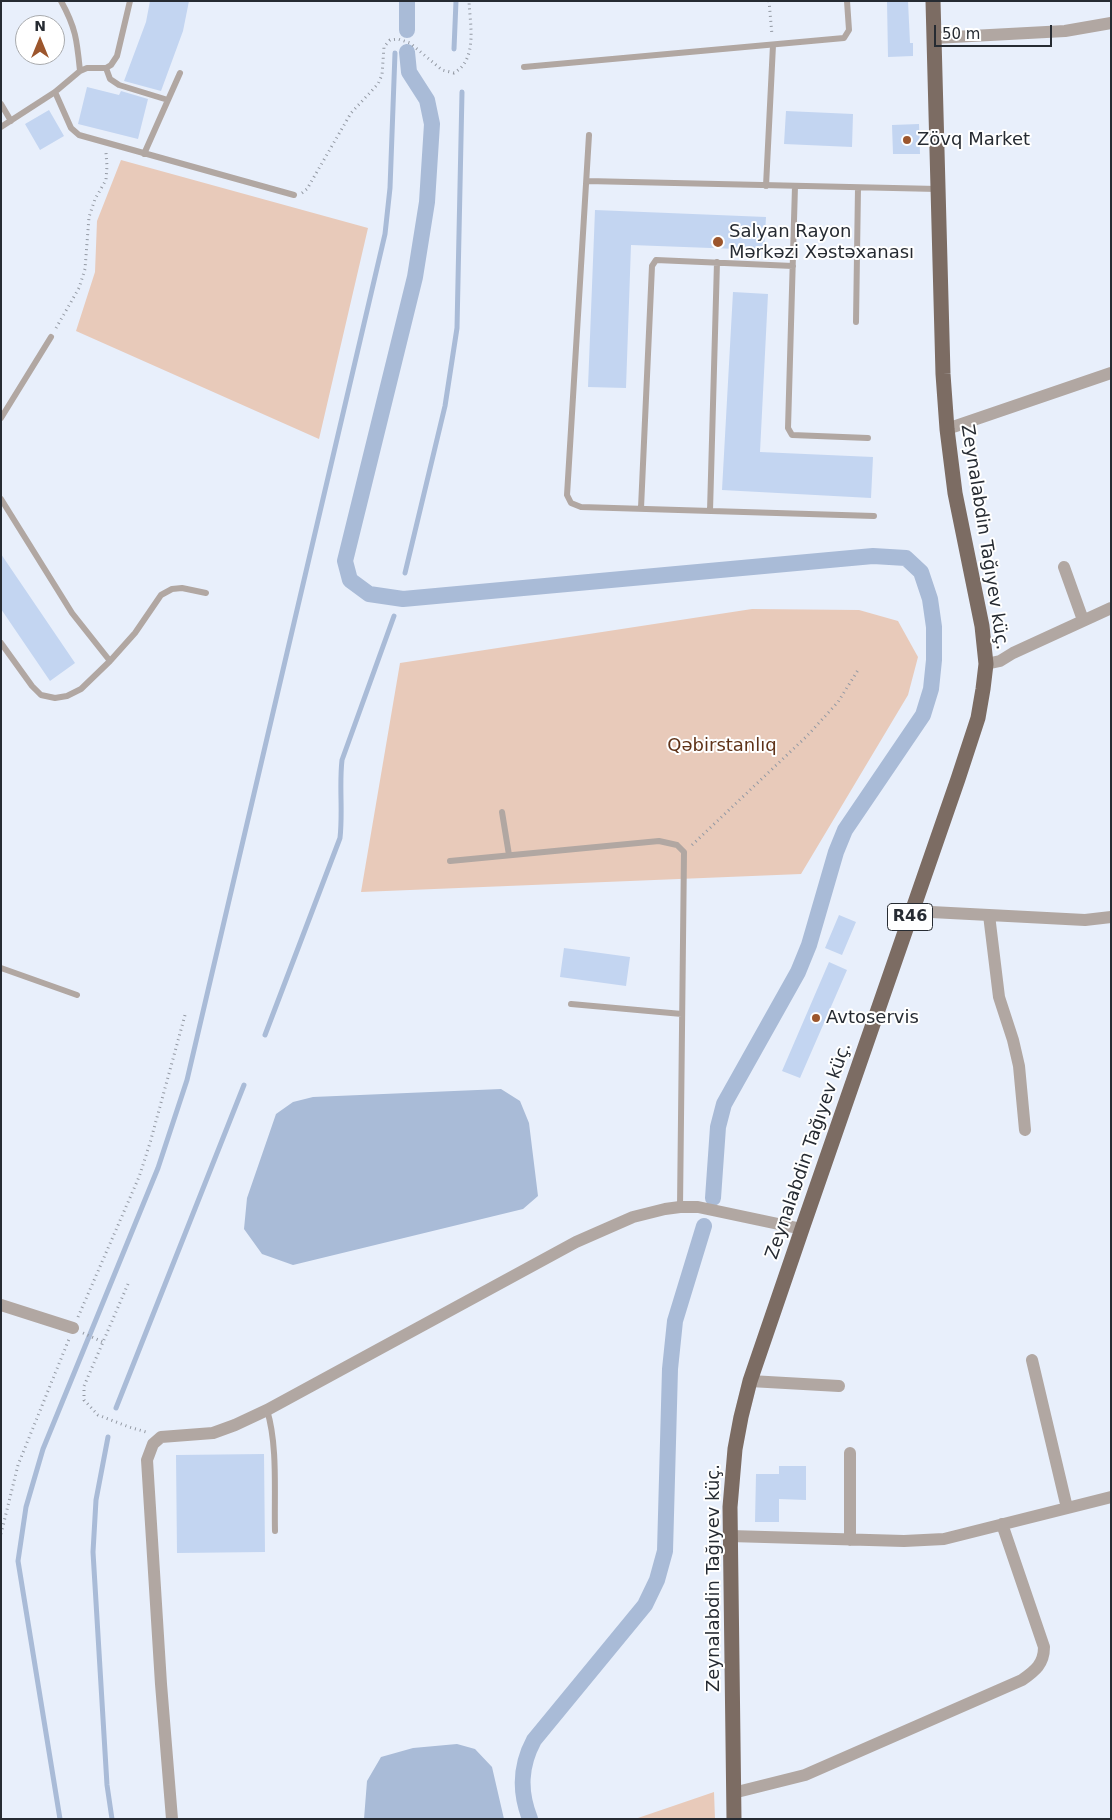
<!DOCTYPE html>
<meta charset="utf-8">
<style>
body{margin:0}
#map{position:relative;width:1112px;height:1820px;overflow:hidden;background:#e8effb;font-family:"DejaVu Sans",sans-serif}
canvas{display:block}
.frame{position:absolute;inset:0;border:2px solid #262b32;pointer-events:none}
.north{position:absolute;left:15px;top:15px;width:50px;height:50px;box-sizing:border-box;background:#fff;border:1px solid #a8aaad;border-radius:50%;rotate:0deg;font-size:14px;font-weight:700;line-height:20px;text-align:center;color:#262b32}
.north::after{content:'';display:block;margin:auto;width:18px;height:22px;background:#9c562d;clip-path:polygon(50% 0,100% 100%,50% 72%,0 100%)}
.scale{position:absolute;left:934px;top:25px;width:118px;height:22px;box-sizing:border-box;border:2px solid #262b32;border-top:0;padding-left:6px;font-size:15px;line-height:18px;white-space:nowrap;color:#262b32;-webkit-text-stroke:4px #fff;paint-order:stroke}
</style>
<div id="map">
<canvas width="1112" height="1820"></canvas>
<div class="frame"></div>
<div class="north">N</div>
<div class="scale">50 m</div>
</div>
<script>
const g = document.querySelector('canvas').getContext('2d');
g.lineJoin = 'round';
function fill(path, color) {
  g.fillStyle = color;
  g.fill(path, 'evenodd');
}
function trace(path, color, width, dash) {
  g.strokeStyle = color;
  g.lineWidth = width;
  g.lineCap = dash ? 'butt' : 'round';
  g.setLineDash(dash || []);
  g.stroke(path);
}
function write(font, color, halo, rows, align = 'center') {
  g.font = font + ' "DejaVu Sans",sans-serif';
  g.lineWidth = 4;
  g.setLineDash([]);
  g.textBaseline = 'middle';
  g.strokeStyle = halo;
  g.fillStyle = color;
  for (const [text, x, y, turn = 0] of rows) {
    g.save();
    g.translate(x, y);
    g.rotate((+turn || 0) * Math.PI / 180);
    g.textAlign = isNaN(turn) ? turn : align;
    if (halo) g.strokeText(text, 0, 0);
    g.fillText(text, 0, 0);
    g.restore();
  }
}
const green = new Path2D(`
 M121,160L368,228L319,439L76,331L95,272L97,221Z
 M752,609L859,610L898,621L918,657L908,695L801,874L361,892L400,663Z
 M714,1792L715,1819H635Z`);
const water = new Path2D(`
 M501,1089L520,1101L529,1123L538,1196L523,1209L293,1265L262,1254L244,1229L247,1198L276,1114L293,1102L313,1097Z
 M457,1744L475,1749L492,1767L504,1819H364L367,1781L381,1757L413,1748Z`);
const stream = new Path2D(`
 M454,49L456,1
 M405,573L445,406L457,328L462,92
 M265,1035L340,838C343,811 339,786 342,760L394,616
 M116,1408L244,1085
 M108,1437L96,1500L93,1552L107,1785L112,1819
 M60,1819L18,1561L26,1507L43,1449L158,1168L187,1080L385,234L390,188L395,53`);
const canal = new Path2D(`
 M407,30V1
 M407,52L409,72L427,100L432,124L427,202L415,277L345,561L350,580L369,594L403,599L873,556L906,558L921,572L930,599L934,627V660L931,689L923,715L845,830L836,852L809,945L798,972L724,1104L718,1127L713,1198
 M530,1819C519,1791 520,1766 534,1740L645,1605L657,1580L665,1551L670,1369L675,1321L704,1226`);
const building = new Path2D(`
 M150,1H189L183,31L161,91L124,81L146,22Z
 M887,1H908L910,43H913V56L888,57Z
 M87,87L119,95L121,91L148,99L138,139L78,124Z
 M49,110L64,136L40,150L25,124Z
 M786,111L853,114L852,147L784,144Z
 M919,124L920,154H893L892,125Z
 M595,210L766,217L764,250L631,245L626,388L588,387Z
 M733,292L768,294L760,452L873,457L871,498L722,490Z
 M1,554L75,663L50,681L1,609Z
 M839,915L856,922L842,955L825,948Z
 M564,948L630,957L626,986L560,977Z
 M829,962L847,970L800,1078L782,1071Z
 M264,1454L265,1552L177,1553L176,1455Z
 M779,1466H806V1500L779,1499V1522H755L756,1474H779Z`);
const path = new Path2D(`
 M769,1L772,35
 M302,193L307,189L351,113L378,84L382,75L384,47L390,40L398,39L410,43L442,70L454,73C478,59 470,25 469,1
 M56,328L79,288L85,269L89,217L95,199L106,180L107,166L106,153
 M692,845L807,736L838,702L858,670
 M128,1284L84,1386V1400L98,1415L129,1427L146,1432
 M78,1317L139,1177L150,1143L185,1015
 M83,1333L103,1342
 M1,1534L18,1465L69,1339`);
const lane = new Path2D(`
 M61,1C76,28 77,41 80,71
 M524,67L844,38L849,30L847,1
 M106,68L110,79L119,85L168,100
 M55,92L71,128L79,135L294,195
 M1,104L11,121
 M1,127L55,92L80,71L87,68H106L111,65L117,56L130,1
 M589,135L567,495L571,503L581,507L874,516
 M144,154L180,73
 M587,181L937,189
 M766,186L773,45
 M795,186L788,428L792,435L868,438
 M856,322L858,188
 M1,418L51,337
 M1,499L72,613L110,661
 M641,508L652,266L656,260L793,266
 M710,511L717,262
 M1,643L32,686L41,695L55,698L67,696L81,689L110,661L135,633L161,595L172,589L182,588L206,593
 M502,812L509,855
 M450,861L659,841L677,845L684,852L680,1207
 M1,968L77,995
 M571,1004L682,1014
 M267,1410C278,1446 274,1493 275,1531`);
const street = new Path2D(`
 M934,38L1065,31L1111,23
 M947,429L1111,373
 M1064,567L1083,620
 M986,664L1000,661L1013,653L1111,608
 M912,911L1085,920L1111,917
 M989,915L999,997L1013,1040L1019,1066L1025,1130
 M1,1305L73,1328
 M1032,1360L1067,1508
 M750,1381L839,1386
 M850,1453V1540
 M730,1536L904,1541L944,1539L1111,1497
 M733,1793L805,1775L1022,1680C1035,1671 1044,1664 1044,1647L1002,1524
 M172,1819L161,1684L147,1460L153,1444L161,1437L213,1433L235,1425L267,1410L576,1242L633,1217L665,1209L680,1207H698L802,1229`);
const primary = new Path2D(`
 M734,1819L730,1507L735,1449L741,1417L750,1381L802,1229L958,779L978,718L983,689L986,664L982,626L955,493L947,429L943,374L933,1`);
const markers = [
 [907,140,5,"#9c562d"],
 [718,242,6,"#9c562d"],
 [816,1018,5,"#9c562d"]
];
const shields = [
 [910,917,45]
];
const shieldNames = [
 ["R46",910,917]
];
const poiNames = [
 ["Zövq Market",917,140],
 ["Salyan Rayon",729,232],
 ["Mərkəzi Xəstəxanası",729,253],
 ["Avtoservis",826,1018]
];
const streetNames = [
 ["Zeynalabdin Tağıyev küç.",984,537,81],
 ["Zeynalabdin Tağıyev küç.",809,1151,-71],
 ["Zeynalabdin Tağıyev küç.",714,1578,-90]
];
const parkNames = [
 ["Qəbirstanlıq",722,746]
];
fill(green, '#e8caba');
fill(water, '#a9bbd7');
trace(stream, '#a9bbd7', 5);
trace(canal, '#a9bbd7', 16);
fill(building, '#c3d5f1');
trace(path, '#9399a3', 3, [1, 4]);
trace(lane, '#b1a7a2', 6);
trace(street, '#b1a7a2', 12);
trace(primary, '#7c6c63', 15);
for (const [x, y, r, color] of markers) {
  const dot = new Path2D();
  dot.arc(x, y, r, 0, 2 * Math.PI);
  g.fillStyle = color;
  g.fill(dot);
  trace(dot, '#fff', 2);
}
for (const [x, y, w] of shields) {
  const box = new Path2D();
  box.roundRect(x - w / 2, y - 13.5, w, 27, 4);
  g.fillStyle = '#fff';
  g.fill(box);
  trace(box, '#262b32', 1);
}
write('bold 16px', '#262b32', null, shieldNames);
write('18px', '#262b32', '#fff', poiNames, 'left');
write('18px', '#262b32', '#fff', streetNames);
write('18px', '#5f3319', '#fff', parkNames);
</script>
